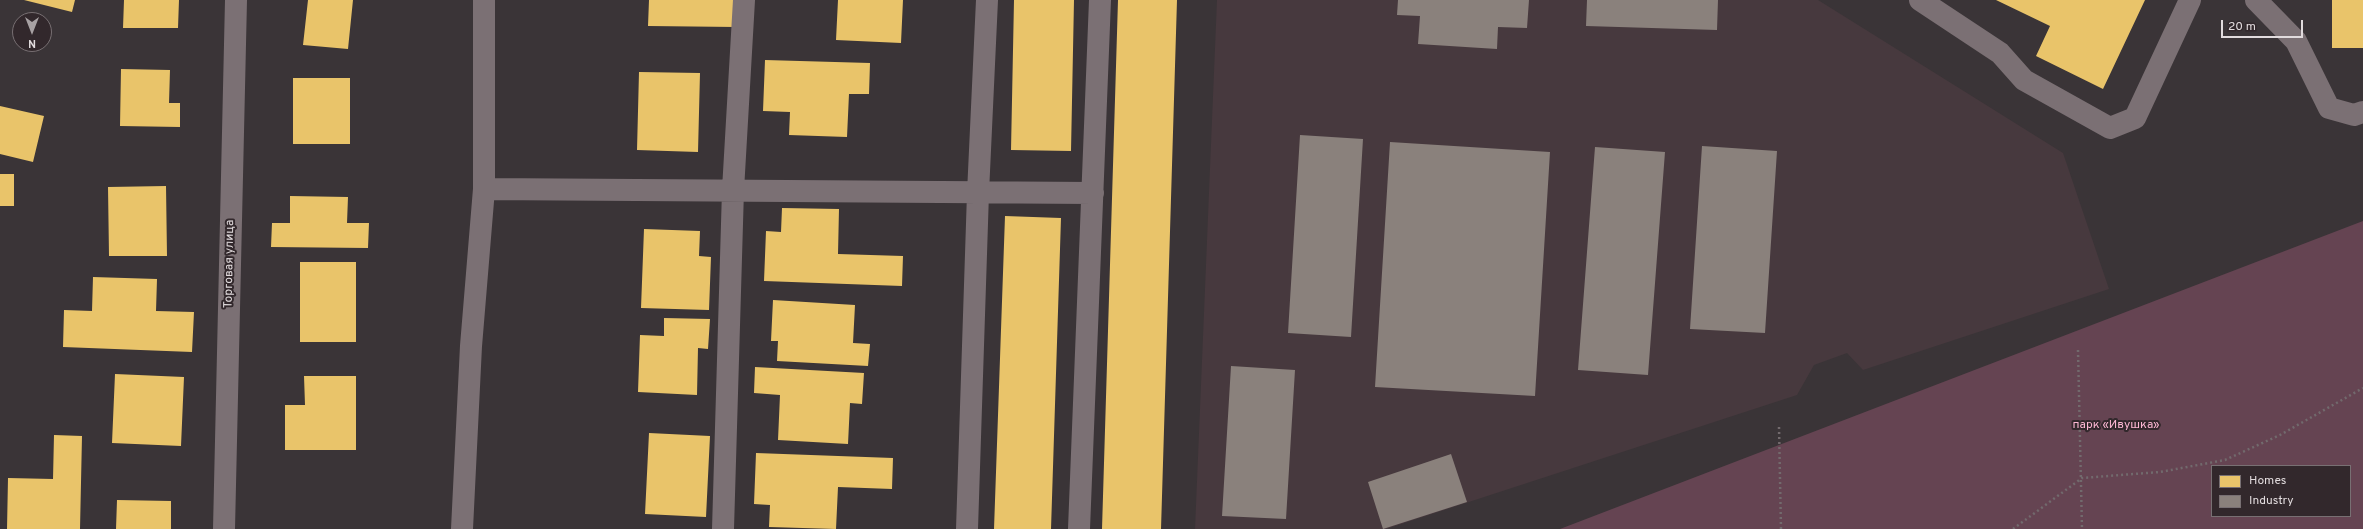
<!DOCTYPE html>
<meta charset="utf-8">
<style>
body{margin:0}
#map{position:relative;width:2363px;height:529px;overflow:hidden;background:#3a3437;font-family:Overpass,sans-serif}
canvas{display:block}
.legend{position:absolute;left:2211px;top:465px;width:140px;height:52px;box-sizing:border-box;background:#32282c;border:1px solid #787073;margin:0;padding:5px 7px;list-style:none;font-size:12px;color:#e1dbdd}
.legend li{display:flex;align-items:center;gap:8px;height:20px}
.legend b{width:20px;border:1px solid #787073}
.north{position:absolute;left:12px;top:12px;width:40px;height:40px;box-sizing:border-box;background:#32282c;border:1px solid #787073;border-radius:50%;rotate:180deg;font-size:11px;font-weight:700;line-height:16px;text-align:center;color:#e1dbdd}
.north::after{content:'';display:block;margin:auto;width:14px;height:18px;background:#a7a1a3;clip-path:polygon(50% 0,100% 100%,50% 72%,0 100%)}
.scale{position:absolute;left:2221px;top:20px;width:82px;height:18px;box-sizing:border-box;border:2px solid #e1dbdd;border-top:0;padding-left:5px;font-size:12px;line-height:14px;white-space:nowrap;color:#e1dbdd;-webkit-text-stroke:3px #32282c;paint-order:stroke}
</style>
<div id="map">
<canvas width="2363" height="529"></canvas>
<ul class="legend">
<li><b style="height:11px;background:#e9c46a"></b>Homes</li>
<li><b style="height:11px;background:#8a817c"></b>Industry</li>
</ul>
<div class="north">N</div>
<div class="scale">20 m</div>
</div>
<script>
const g = document.querySelector('canvas').getContext('2d');
g.lineJoin = 'round';
function fill(path, color) {
  g.fillStyle = color;
  g.fill(path, 'evenodd');
}
function trace(path, color, width, dash) {
  g.strokeStyle = color;
  g.lineWidth = width;
  g.lineCap = dash ? 'butt' : 'round';
  g.setLineDash(dash || []);
  g.stroke(path);
}
function write(font, color, halo, rows, align = 'center') {
  g.font = font + ' Overpass,sans-serif';
  g.lineWidth = 4;
  g.setLineDash([]);
  g.textBaseline = 'middle';
  g.strokeStyle = halo;
  g.fillStyle = color;
  for (const [text, x, y, turn = 0] of rows) {
    g.save();
    g.translate(x, y);
    g.rotate((+turn || 0) * Math.PI / 180);
    g.textAlign = isNaN(turn) ? turn : align;
    if (halo) g.strokeText(text, 0, 0);
    g.fillText(text, 0, 0);
    g.restore();
  }
}
const built = new Path2D(`
 M1217,0H1818L2063,153L2109,289L1863,370L1847,353L1814,365L1797,395L1386,529H1195Z`);
const green = new Path2D(`
 M2363,221V529H1560ZM2212,466H2350V516H2212Z`);
const homes = new Path2D(`
 M24,0H75L72,12Z
 M124,0H179L178,28H123Z
 M308,0H353L348,49L303,45Z
 M649,0H736V27L648,26Z
 M838,0H903L901,43L836,40Z
 M1014,0H1074L1071,151L1011,150Z
 M1118,0H1177L1161,529H1102Z
 M1996,0H2145L2103,89L2036,56L2050,26Z
 M2332,0H2363V48H2332Z
 M765,60L870,63L869,94H849L847,137L789,135L790,112L763,111Z
 M121,69L170,70L169,103H180V127L120,126Z
 M639,72L700,73L698,152L637,150Z
 M293,78H350V144H293Z
 M0,106L44,116L33,162L0,154Z
 M0,174H14V206H0Z
 M166,186L167,256H109L108,187Z
 M290,196L348,197L347,223H369L368,248L271,247L272,223H290Z
 M782,208L839,209L838,254L903,256L902,286L764,281L766,231L781,232Z
 M1005,216L1061,218L1051,529H994Z
 M644,229L700,231L699,256L711,257L709,310L641,308Z
 M300,262H356V342H300Z
 M93,277L157,279L156,311L194,312L192,352L63,347L64,310L92,311Z
 M773,300L855,305L853,343L870,344L868,366L777,361L778,341H771Z
 M664,318L710,319L708,349L698,348L697,395L638,392L640,335L664,336Z
 M755,367L864,373L862,404L850,403L848,444L778,440L780,395L754,393Z
 M115,374L184,377L181,446L112,443Z
 M304,376H356V450H285V405H305Z
 M649,433L710,436L706,517L645,514Z
 M54,435L82,436L80,529H7L8,478L53,479Z
 M756,453L893,458L892,489L838,487L836,529L769,527L770,505L754,504Z
 M117,500L171,501V529H116Z`);
const industry = new Path2D(`
 M1398,0H1529L1527,28L1498,27L1497,49L1418,44L1420,16L1397,15Z
 M1587,0H1718L1717,30L1586,26Z
 M1300,135L1363,139L1351,337L1288,333Z
 M1390,142L1550,152L1535,396L1375,387Z
 M1702,146L1777,151L1765,333L1690,329Z
 M1595,147L1665,152L1648,375L1578,370Z
 M1231,366L1295,370L1286,519L1222,516Z
 M1451,454L1467,502L1383,529L1368,482Z`);
const path = new Path2D(`
 M2078,350L2082,529
 M1779,427L1781,529
 M2013,529L2082,478L2160,472L2225,460L2280,435L2363,388`);
const minor = new Path2D(`
 M1920,0L2000,53L2024,80L2110,128L2135,118L2190,0
 M2256,0L2296,41L2329,108L2354,115L2363,112
 M484,189L1093,193
 M224,529L236,0
 M462,529L471,346L484,189V0
 M723,529L733,190L744,0
 M967,529L978,193L987,0
 M1079,529L1100,0`);
const streetNames = [
 ["Торговая улица",230,264,-89]
];
const parkNames = [
 ["парк «Ивушка»",2116,426]
];
fill(built, '#47393e');
fill(green, '#654452');
fill(homes, '#e9c46a');
fill(industry, '#8a817c');
trace(path, '#726a6d', 2.5, [2, 3]);
trace(minor, '#7b7074', 22);
write('12px', '#e1dbdd', '#32282c', streetNames);
write('12px', '#fcb7d3', '#32282c', parkNames);
</script>
